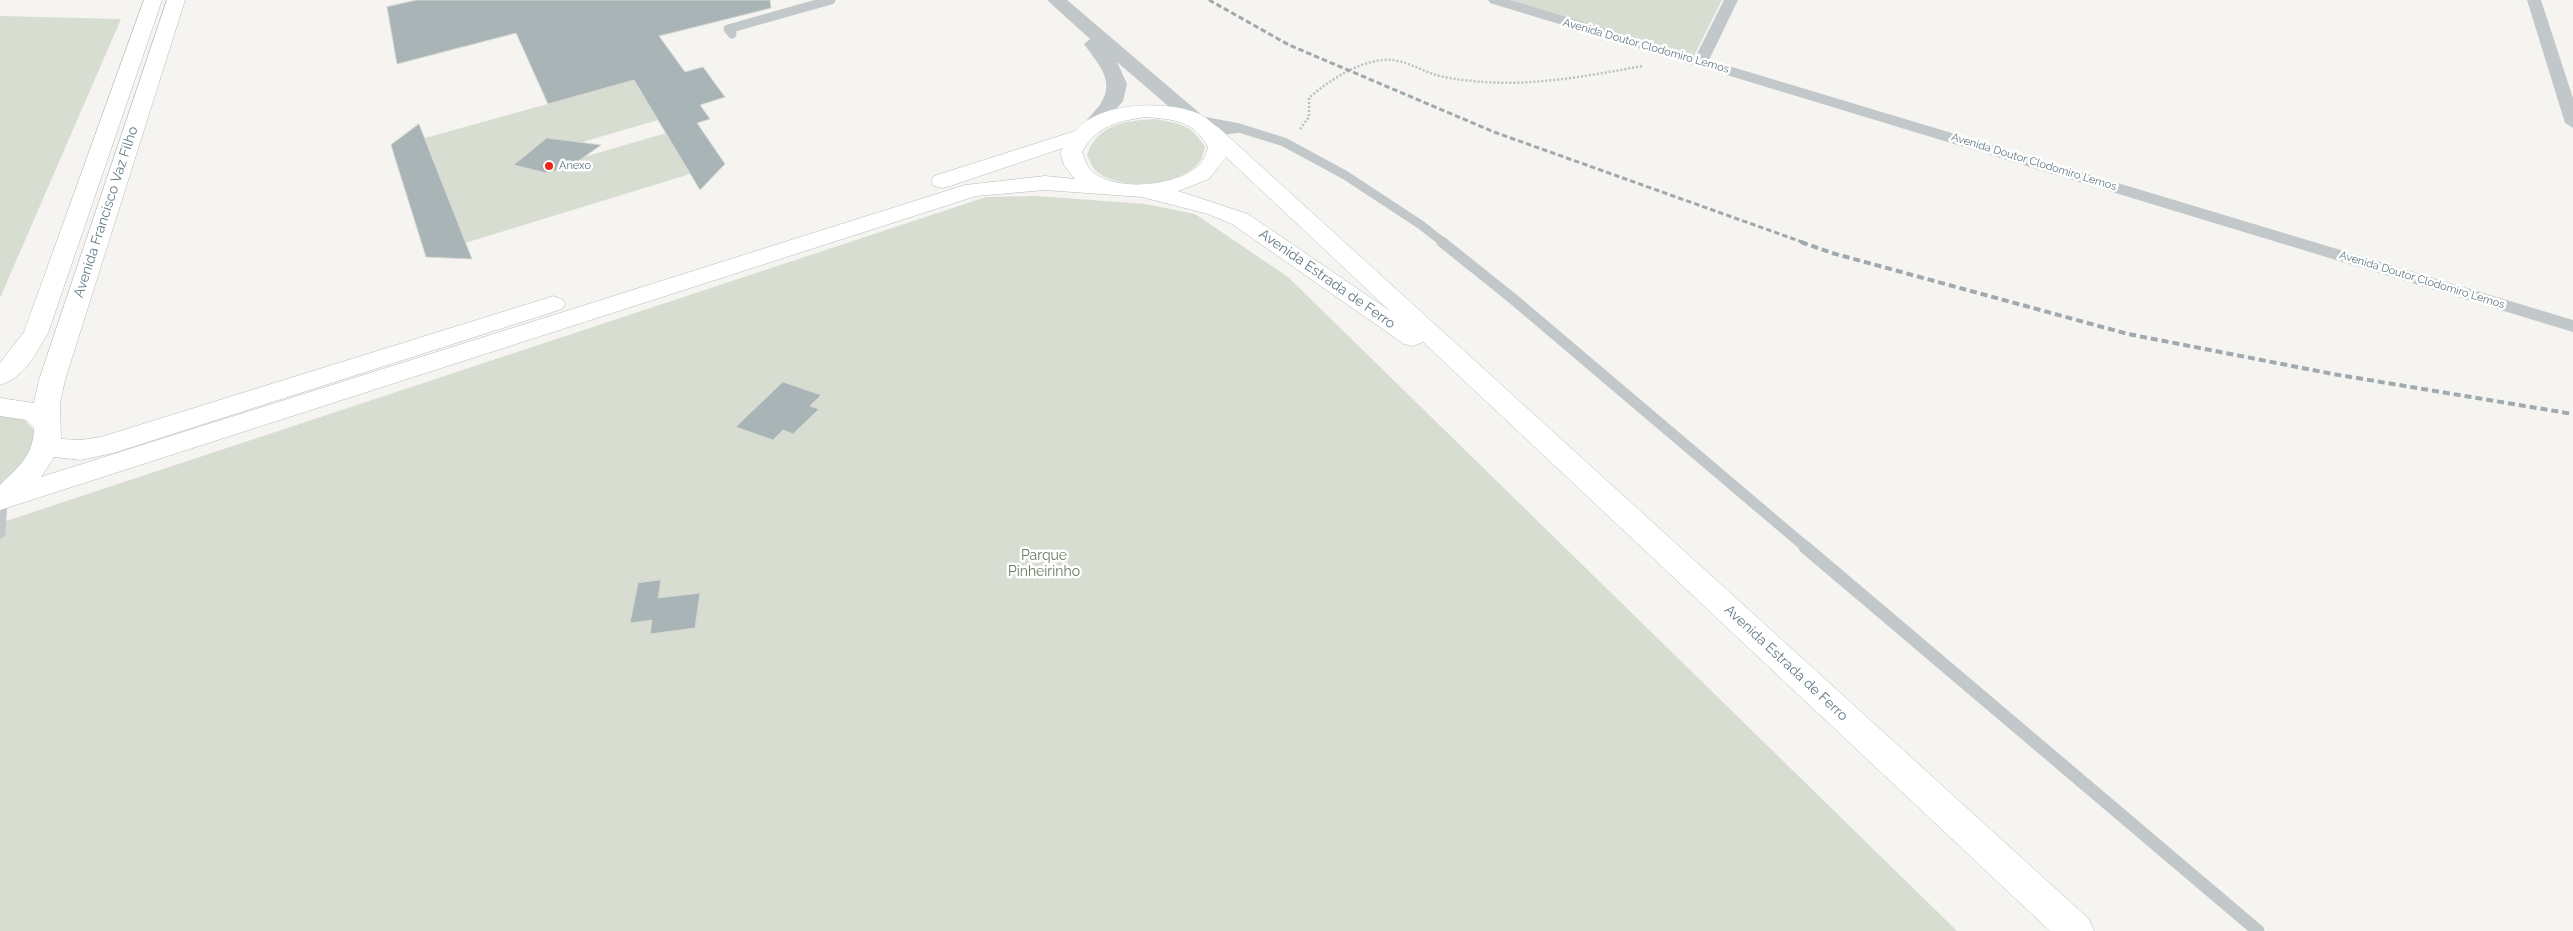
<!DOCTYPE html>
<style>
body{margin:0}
canvas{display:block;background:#f5f4f0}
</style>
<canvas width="2573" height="931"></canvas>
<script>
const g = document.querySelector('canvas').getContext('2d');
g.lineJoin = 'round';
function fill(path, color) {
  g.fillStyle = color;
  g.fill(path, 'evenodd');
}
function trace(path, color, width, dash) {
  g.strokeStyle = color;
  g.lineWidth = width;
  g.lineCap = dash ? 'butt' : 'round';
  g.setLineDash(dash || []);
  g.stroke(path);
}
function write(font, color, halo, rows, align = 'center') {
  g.font = font + ' Raleway,sans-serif';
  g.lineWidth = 5;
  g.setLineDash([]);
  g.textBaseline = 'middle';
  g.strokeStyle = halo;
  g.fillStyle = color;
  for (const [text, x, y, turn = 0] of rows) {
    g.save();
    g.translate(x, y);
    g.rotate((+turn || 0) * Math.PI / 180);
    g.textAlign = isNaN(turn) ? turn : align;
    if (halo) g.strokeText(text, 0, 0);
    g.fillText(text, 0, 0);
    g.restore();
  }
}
const green = new Path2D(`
 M1507,0H1722L1694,56Z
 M0,16L121,19L0,298Z
 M634,80L658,120L579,143L538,146L523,157L526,168L546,173L570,167L584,157L666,133L690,174L465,243L425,138Z
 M1155,119C1179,123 1192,125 1205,147C1203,151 1203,158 1200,161C1182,187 1115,192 1094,169C1091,165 1089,159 1087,155C1098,123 1126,121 1155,119Z
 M1036,196L1145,204L1195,214L1288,277L1957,931H0V523L986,197Z
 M0,413L24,419L35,432C32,458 21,469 0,485Z`);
const building = new Path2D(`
 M417,0H770L771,8L659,36L685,72L703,67L725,97L700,105L710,119L697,123L725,164L700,190L634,80L548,104L516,33L397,64L387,7Z
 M419,124L472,259L426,257L391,145Z
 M547,138L601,145L570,167L546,173L514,165Z
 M783,382L821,395L810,406L819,409L793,434L783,430L773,440L736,427Z
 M661,580L658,598L700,593L695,628L650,634L652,620L630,623L638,583Z`);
const path = new Path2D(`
 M1300,129L1309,117V98C1328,81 1356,63 1382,60C1401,58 1416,68 1433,74C1442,77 1453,79 1463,80C1527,88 1580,77 1643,66`);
const serviceFar2 = new Path2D(`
 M732,34L728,29L831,0
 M1197,120L1239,128L1212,132
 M1239,128L1284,142L1345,175L1421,225L1444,243`);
const serviceFar1 = new Path2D(`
 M1442,242L1512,298L1807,548
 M0,533L2,500`);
const service = new Path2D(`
 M1805,547L2258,931`);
const minor = new Path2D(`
 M1488,0H1510L1696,56L1724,0H1738L1709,60L2573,320V332L1490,3Z
 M2527,0H2541L2573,98V128L2565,123Z`);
const tertiary = new Path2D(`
 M1047,0H1067L1203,116L1206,120L1203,124L1196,126L1189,124L1117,62L1127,84L1123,101L1102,127L1095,129L1088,127L1085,123C1090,115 1098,109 1102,101C1115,80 1096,61 1084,44L1090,39Z`);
const secondary = new Path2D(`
 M144,0H162L48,333C36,353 24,378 0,385V363L24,332Z
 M167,0H185L65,380L60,403L61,439L81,440L101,437L544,299L553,296L562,299L565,304L562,309L113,453L81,460L54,457L41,477L965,185L1045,176L1075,179L1064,165L1060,152L1063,148L950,186L942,188L934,186L931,181L934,176L1075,131C1100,102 1163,100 1197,113C1206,116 1212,124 1219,128L2089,919L2094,931H2050L1423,342L1413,346L1404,344L1232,224L1208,214L1142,197L1045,190L976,196L0,510V485C19,466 33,457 34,428L26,420L0,416V398L34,403L39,380ZM1146,117C1173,119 1195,121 1208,147C1206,155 1203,162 1197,167C1175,186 1116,192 1093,172C1086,166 1085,160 1082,152C1096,126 1118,121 1146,117ZM1226,157L1390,311L1248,214L1178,191L1209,179Z`);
const railFar1 = new Path2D(`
 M1209,0L1289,45L1494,132L1805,243`);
const rail = new Path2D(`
 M1801,242L1832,253L2128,334L2333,374L2573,414`);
const markers = [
 [549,166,5,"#f12414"]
];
const farStreetnames = [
 ["Avenida Doutor Clodomiro Lemos",1646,46,16],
 ["Avenida Doutor Clodomiro Lemos",2034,162,17],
 ["Avenida Doutor Clodomiro Lemos",2422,280,17]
];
const farPoinames = [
 ["Anexo",559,166]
];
const streetNames = [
 ["Avenida Francisco Vaz Filho",106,212,-72],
 ["Avenida Estrada de Ferro",1327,279,35],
 ["Avenida Estrada de Ferro",1786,663,43]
];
const parkNames = [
 ["Parque",1044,556],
 ["Pinheirinho",1044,572]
];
fill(green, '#d7ddd1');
fill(building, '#a8b4b6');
trace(building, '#d6d6d3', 1);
trace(secondary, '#b4bbbe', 1);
trace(path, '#bdc0c2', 2.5, [2, 2]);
trace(serviceFar2, '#c2c7c9', 9);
trace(serviceFar1, '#c2c7c9', 11);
trace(service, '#c2c7c9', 13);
fill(minor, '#c2c7c9');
fill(tertiary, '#c2c7c9');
fill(secondary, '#fff');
trace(railFar1, '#a0a9ad', 3, [5.5, 3]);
trace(rail, '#a0a9ad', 4, [7, 4]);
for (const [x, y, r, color] of markers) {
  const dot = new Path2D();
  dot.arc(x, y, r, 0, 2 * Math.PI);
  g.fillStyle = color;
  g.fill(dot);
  trace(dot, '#fff', 2);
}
write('11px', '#617a84', '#fff', farStreetnames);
write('11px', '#617a84', '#fff', farPoinames, 'left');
write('14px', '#617a84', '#fff', streetNames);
write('14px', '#6a7b61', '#fff', parkNames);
</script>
